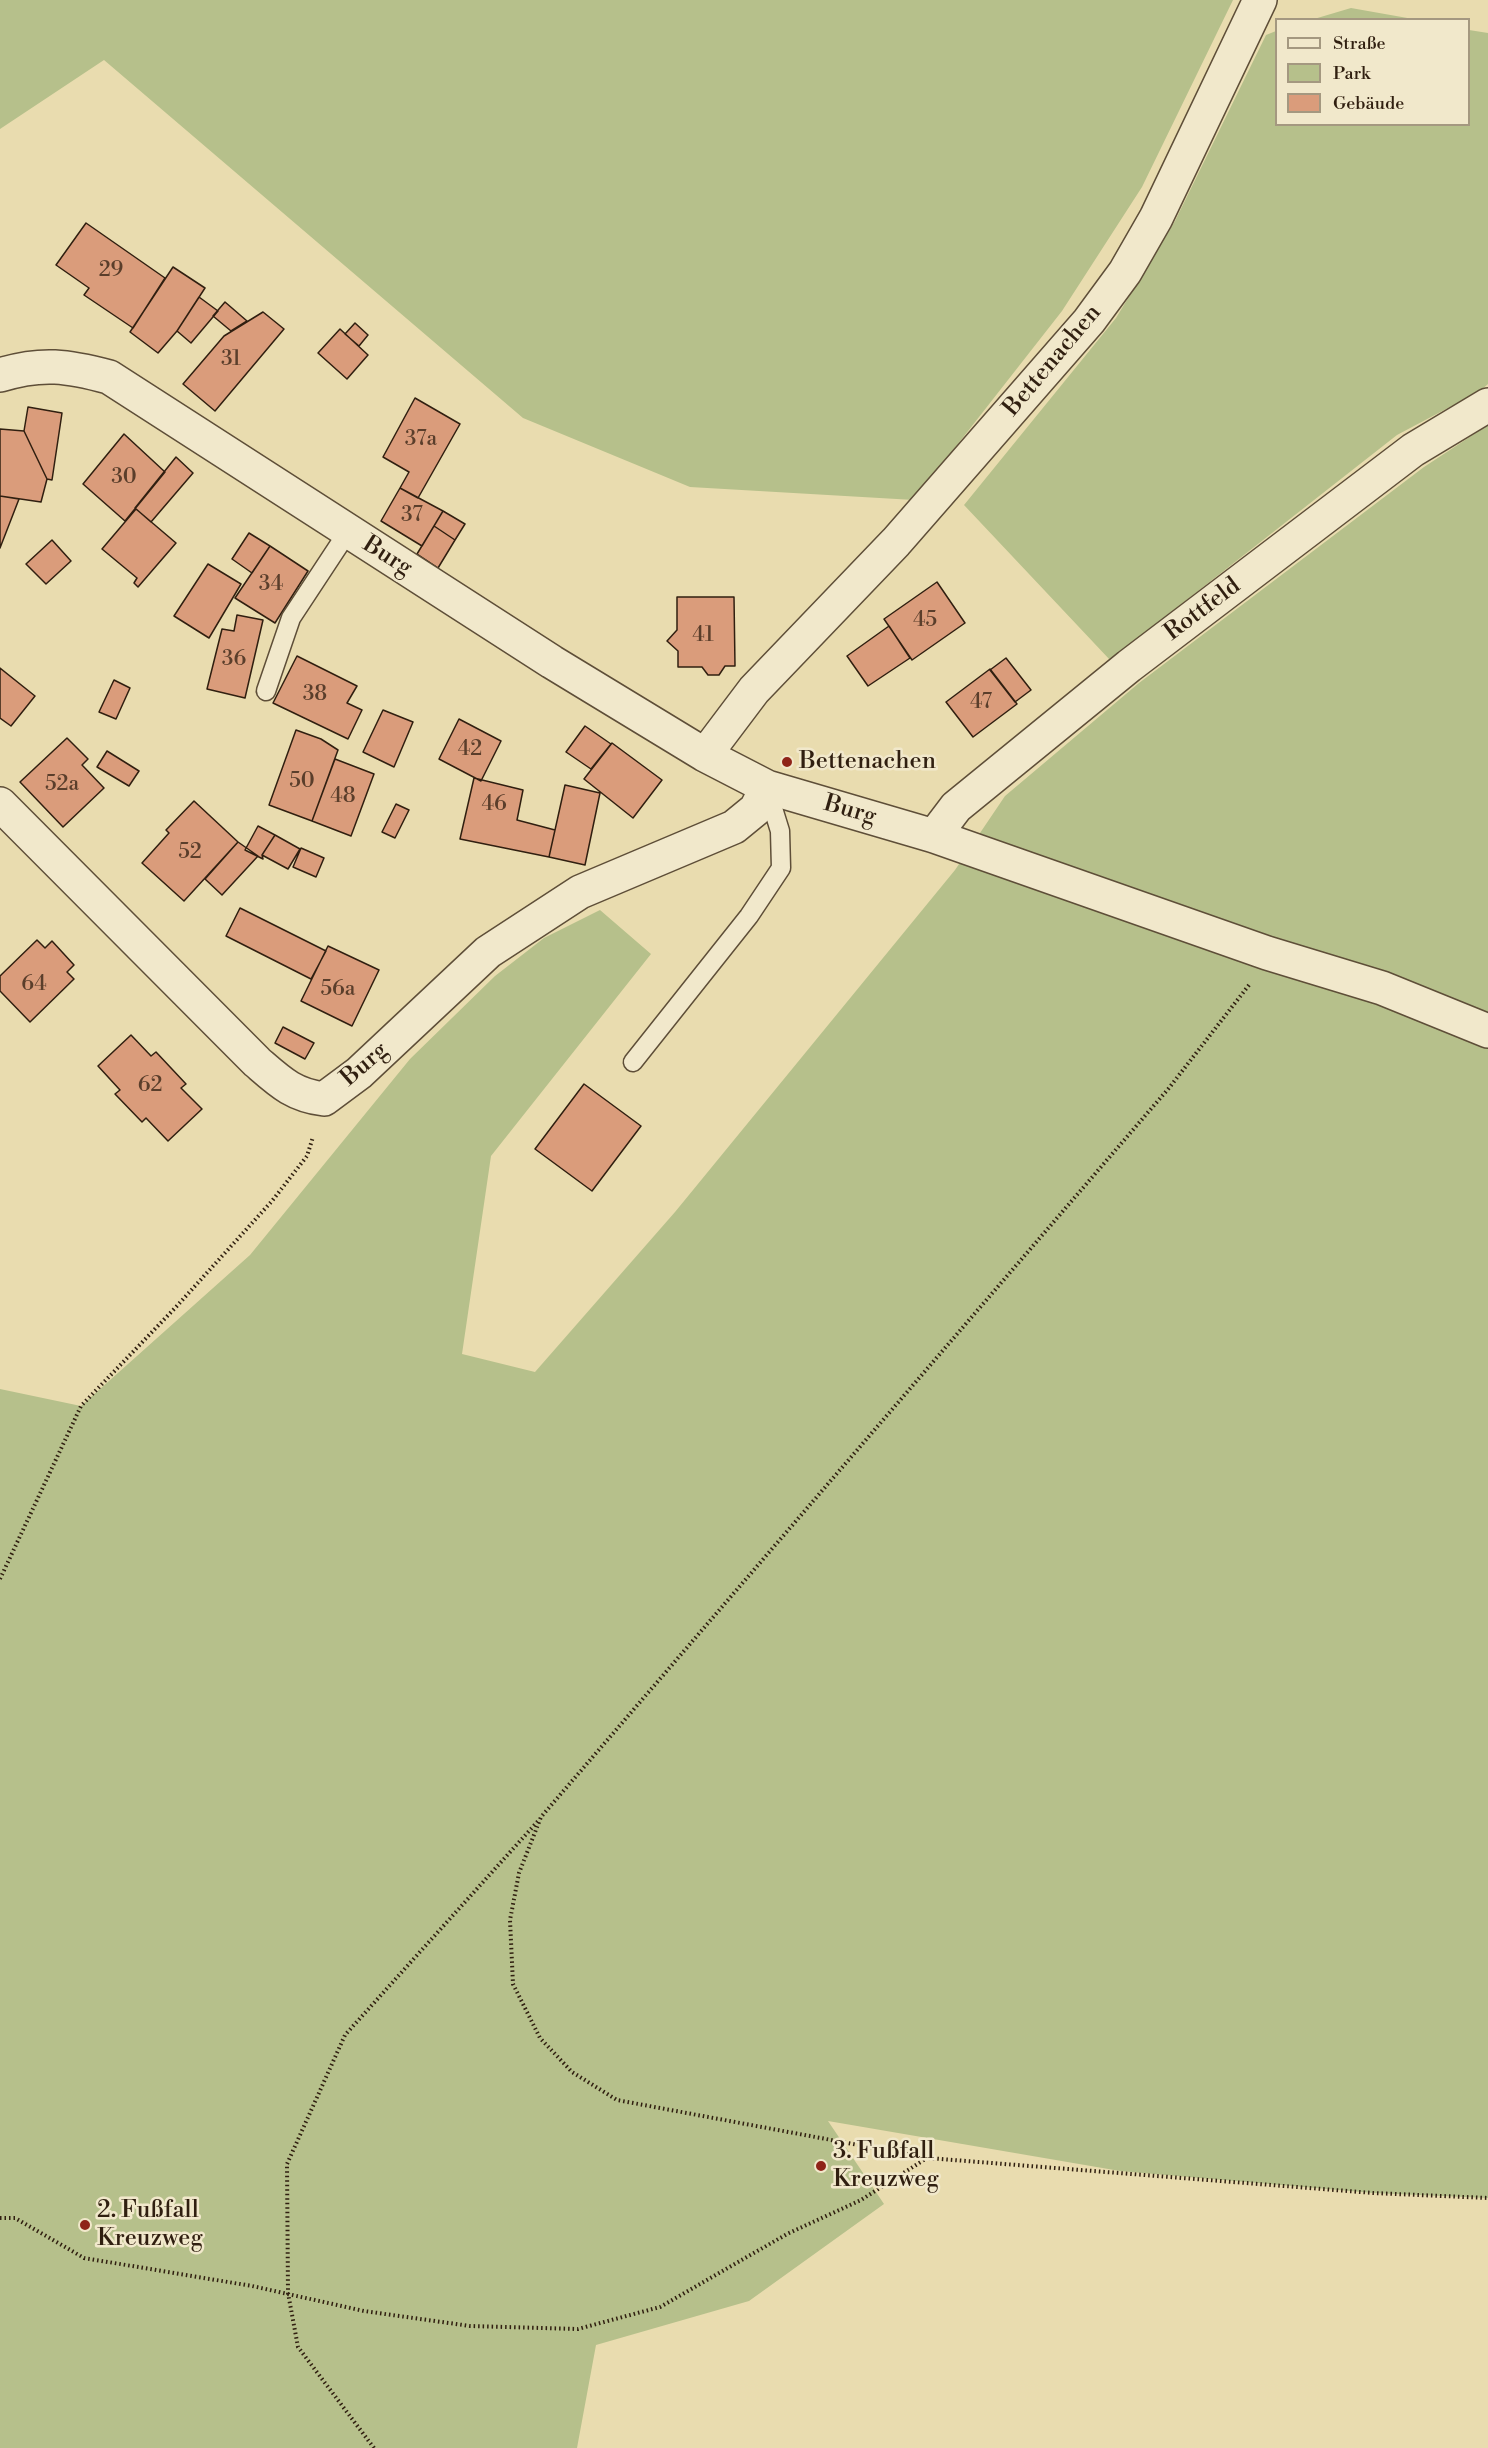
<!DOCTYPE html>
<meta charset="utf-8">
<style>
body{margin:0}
#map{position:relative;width:1488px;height:2448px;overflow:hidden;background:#e9dcaf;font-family:"Libre Bodoni",serif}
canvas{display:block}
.legend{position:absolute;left:1275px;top:18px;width:195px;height:108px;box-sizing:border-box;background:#f1e8cb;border:2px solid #a49880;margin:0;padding:8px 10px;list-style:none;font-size:18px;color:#301f10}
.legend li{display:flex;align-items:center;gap:12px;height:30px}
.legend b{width:30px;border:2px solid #a49880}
</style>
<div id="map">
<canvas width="1488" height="2448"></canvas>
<ul class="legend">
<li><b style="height:8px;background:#f1e8cb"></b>Straße</li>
<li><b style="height:16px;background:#b6c08b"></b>Park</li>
<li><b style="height:16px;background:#da9c7b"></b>Gebäude</li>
</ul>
</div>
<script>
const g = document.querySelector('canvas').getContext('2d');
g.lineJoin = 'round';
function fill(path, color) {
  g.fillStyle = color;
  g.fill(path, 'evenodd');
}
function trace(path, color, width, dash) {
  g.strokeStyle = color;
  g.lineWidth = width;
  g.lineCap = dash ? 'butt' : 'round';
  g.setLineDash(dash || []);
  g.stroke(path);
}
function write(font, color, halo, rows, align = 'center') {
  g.font = font + ' "Libre Bodoni",serif';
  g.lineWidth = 5;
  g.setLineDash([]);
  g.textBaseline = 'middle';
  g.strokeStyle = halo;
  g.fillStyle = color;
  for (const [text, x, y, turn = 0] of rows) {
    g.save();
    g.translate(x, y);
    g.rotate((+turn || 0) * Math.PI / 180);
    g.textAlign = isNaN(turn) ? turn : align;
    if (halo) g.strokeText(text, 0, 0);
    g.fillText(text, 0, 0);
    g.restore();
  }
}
const green = new Path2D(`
 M0,0H1233L1142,187L1062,311L914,500L690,487L523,418L104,60L0,129Z
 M1351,8L1413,19H1314Z
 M1469,30L1488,33V384L1480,391L1397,435L1110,660L964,505L1116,318L1175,221L1266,35L1276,31V124H1468Z
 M1488,425V2198L1373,2193L1120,2171L828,2121L884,2204L749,2301L596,2345L577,2448H0V1389L81,1406L250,1255L410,1059L495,976L544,938L600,910L651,954L491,1156L462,1354L535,1372L675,1212L955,870L1005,796L1139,683L1424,467Z`);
const building = new Path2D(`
 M86,223L165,278L133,328L84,295L89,288L56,265Z
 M173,267L205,288L177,331L158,353L130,332Z
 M199,297L218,311L191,343L177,331Z
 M225,302L247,321L231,331L213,316Z
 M263,312L284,329L215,411L183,384L224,336Z
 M355,323L368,335L359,346L345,334Z
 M340,329L368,355L347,379L318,353Z
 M415,398L460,424L418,498L400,488L409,472L383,457Z
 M28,407L62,413L52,480L47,479L24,431Z
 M0,429L24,431L47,479L41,502L0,496Z
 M124,434L165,472L125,521L83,484Z
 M176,457L193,473L151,522L135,508Z
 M400,488L443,511L422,546L381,521Z
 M0,496L19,499L0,548Z
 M136,509L176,543L138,587L134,583L137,578L102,549Z
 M443,511L465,524L455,540L434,526Z
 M434,526L455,540L438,568L417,554Z
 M249,533L270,546L252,573L232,559Z
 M52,540L71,561L46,584L26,564Z
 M270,546L308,571L275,623L235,598Z
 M208,564L241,584L209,638L174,616Z
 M937,582L965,623L912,660L884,619Z
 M677,597H734L735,666H725L719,675H708L702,667H678V651L667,641L677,630Z
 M237,615L263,620L245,698L207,689L222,629L234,631Z
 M889,626L910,658L868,686L847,656Z
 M297,656L357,686L347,703L362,710L348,739L273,703Z
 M1006,658L1031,690L1015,702L990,670Z
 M0,668L35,696L11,726L0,718Z
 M990,669L1017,704L973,737L946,702Z
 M114,680L130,688L116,719L99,712Z
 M383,710L413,722L394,767L363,752Z
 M459,719L501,741L481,781L439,759Z
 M585,726L611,744L591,769L566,752Z
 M296,730L321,739L338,750L312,821L269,805Z
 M67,738L88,759L82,765L104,788L63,827L20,782Z
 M612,743L662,780L633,818L584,779Z
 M107,751L139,771L129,786L97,767Z
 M335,759L374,774L351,836L312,821Z
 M474,778L523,790L517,820L555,830L549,857L460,839Z
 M565,785L600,793L585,865L549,857Z
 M194,801L238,842L184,901L142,863L169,833L166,830Z
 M396,804L409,810L395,838L382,832Z
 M258,826L275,835L262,855L263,859L245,850Z
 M275,835L300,849L288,869L262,855Z
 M238,842L258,856L222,895L205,879Z
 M301,848L324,858L316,877L293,867Z
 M240,908L326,951L311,979L226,936Z
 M37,940L45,948L52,941L74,965L67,972L74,979L30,1022L0,991V976Z
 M328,946L379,970L352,1026L301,1001Z
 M283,1027L314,1043L305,1059L275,1043Z
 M131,1035L151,1056L156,1052L186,1084L181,1088L202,1109L168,1141L146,1118L142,1122L115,1094L120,1090L98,1066Z
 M584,1084L641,1126L592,1191L535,1149Z`);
const path = new Path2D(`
 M1249,985L1169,1088L541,1817L519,1873L510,1920L513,1984L540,2038L572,2072L617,2100L928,2158L1373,2193L1488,2198
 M0,1579L81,1406L176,1307L272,1201L307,1156L313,1137
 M0,2218H15L84,2258L252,2286L364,2311L470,2326L578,2329L660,2307L787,2234L861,2200L927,2158
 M374,2448L298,2347L288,2293L287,2164L345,2035L539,1820`);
const service = new Path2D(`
 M266,691L291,618L347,533
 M633,1062L749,916L781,868L780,831L767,789`);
const minor = new Path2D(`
 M0,375C42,362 68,366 109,377L552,662L705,755L767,787L934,836L1267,953L1382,988L1488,1031
 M705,755L754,690L896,542L1089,321L1125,272L1156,218L1260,0
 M0,804L257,1062C280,1082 293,1095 324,1099L359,1073L488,952L580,892L734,827L756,809L767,787
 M934,836L956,807L1129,666L1413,450L1488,405`);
const markers = [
 [787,762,6,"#8f2418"],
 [821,2166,6,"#8f2418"],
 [85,2225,6,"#8f2418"]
];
const numberNames = [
 ["29",111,271],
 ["31",231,360],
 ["37a",421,440],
 ["30",124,478],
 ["37",412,516],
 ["34",271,585],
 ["45",925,621],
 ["41",703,636],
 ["36",234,660],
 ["38",315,695],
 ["47",981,703],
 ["42",470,750],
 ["50",302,782],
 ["52a",62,785],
 ["48",343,797],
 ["46",494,805],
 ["52",190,853],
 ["64",34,985],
 ["56a",338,990],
 ["62",150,1086]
];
const streetNames = [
 ["Bettenachen",1053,361,-50],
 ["Burg",387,557,32],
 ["Rottfeld",1203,610,-37],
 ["Burg",850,811,16],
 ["Burg",365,1065,-41]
];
const poiNames = [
 ["Bettenachen",799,762],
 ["3. Fußfall",833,2152],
 ["Kreuzweg",833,2180],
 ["2. Fußfall",97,2211],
 ["Kreuzweg",97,2239]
];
fill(green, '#b6c08b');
fill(building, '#da9c7b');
trace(building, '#301f10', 1.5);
trace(service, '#5e4e38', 21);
trace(minor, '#5e4e38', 36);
trace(path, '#301f10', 4, [1.5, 3]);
trace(service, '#f1e8cb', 18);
trace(minor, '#f1e8cb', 33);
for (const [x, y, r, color] of markers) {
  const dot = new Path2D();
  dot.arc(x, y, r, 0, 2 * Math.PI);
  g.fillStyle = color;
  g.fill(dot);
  trace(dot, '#f1e8cb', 2);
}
write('21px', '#5a3e2b', null, numberNames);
write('24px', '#301f10', '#f1e8cb', streetNames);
write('24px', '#301f10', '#f1e8cb', poiNames, 'left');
</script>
